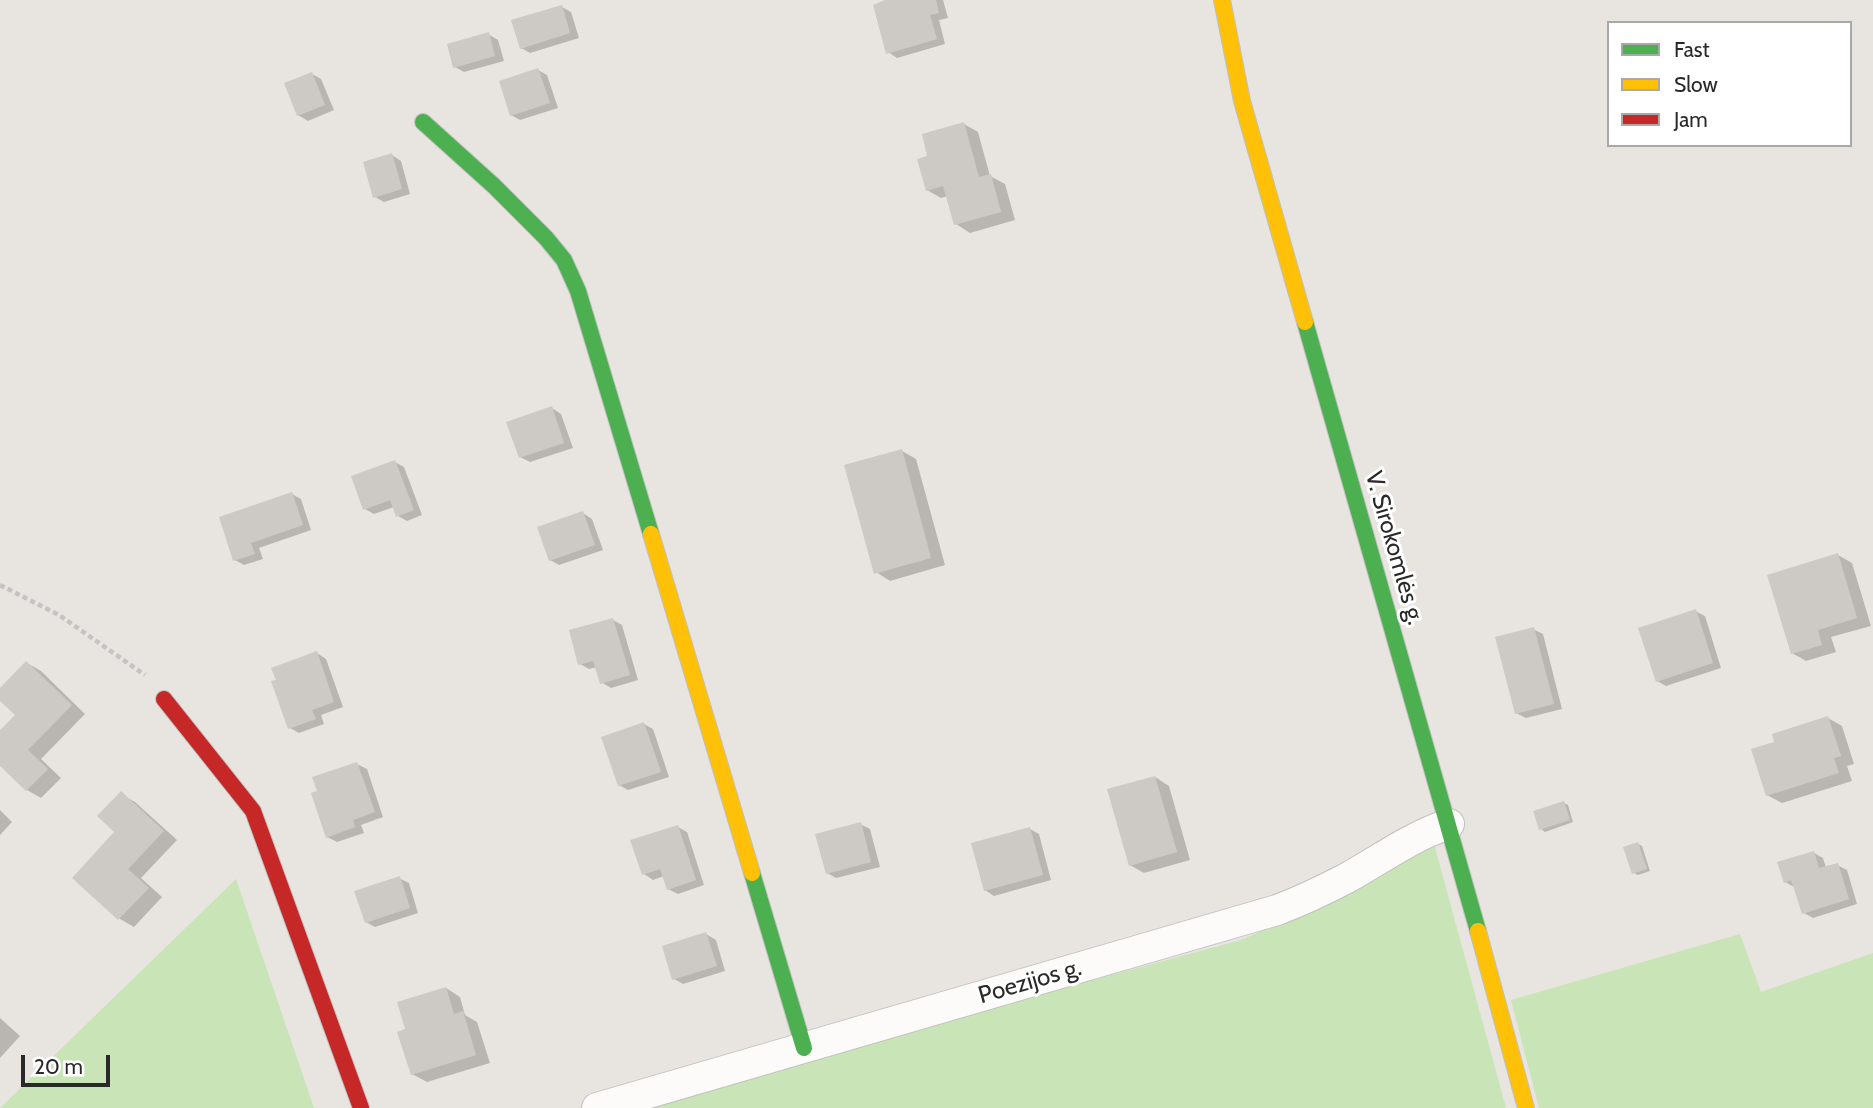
<!DOCTYPE html>
<meta charset="utf-8">
<style>
body{margin:0}
#map{position:relative;width:1873px;height:1108px;overflow:hidden;background:#e8e4df;font-family:Cabin,sans-serif}
canvas{display:block}
.legend{position:absolute;left:1607px;top:21px;width:245px;height:126px;box-sizing:border-box;background:#fff;border:2px solid #a9a9a9;margin:0;padding:9px 12px;list-style:none;font-size:21px;color:#292929}
.legend li{display:flex;align-items:center;gap:14px;height:35px}
.legend b{width:35px;border:2px solid #a9a9a9}
.scale{position:absolute;left:21px;top:1055px;width:89px;height:32px;box-sizing:border-box;border:4px solid #292929;border-top:0;padding-left:9px;font-size:21px;line-height:24px;white-space:nowrap;color:#292929;-webkit-text-stroke:5px #fff;paint-order:stroke}
</style>
<div id="map">
<canvas width="1873" height="1108"></canvas>
<ul class="legend">
<li><b style="height:9px;background:#4caf50"></b>Fast</li>
<li><b style="height:9px;background:#ffc107"></b>Slow</li>
<li><b style="height:9px;background:#c62828"></b>Jam</li>
</ul>
<div class="scale">20 m</div>
</div>
<script>
const g = document.querySelector('canvas').getContext('2d');
g.lineJoin = 'round';
function fill(path, color) {
  g.fillStyle = color;
  g.fill(path, 'evenodd');
}
function trace(path, color, width, dash) {
  g.strokeStyle = color;
  g.lineWidth = width;
  g.lineCap = dash ? 'butt' : 'round';
  g.setLineDash(dash || []);
  g.stroke(path);
}
function write(font, color, halo, rows, align = 'center') {
  g.font = font + ' Cabin,sans-serif';
  g.lineWidth = 6;
  g.setLineDash([]);
  g.textBaseline = 'middle';
  g.strokeStyle = halo;
  g.fillStyle = color;
  for (const [text, x, y, turn = 0] of rows) {
    g.save();
    g.translate(x, y);
    g.rotate((+turn || 0) * Math.PI / 180);
    g.textAlign = isNaN(turn) ? turn : align;
    if (halo) g.strokeText(text, 0, 0);
    g.fillText(text, 0, 0);
    g.restore();
  }
}
const green = new Path2D(`
 M1434,844L1506,1108H621L1241,940L1307,911Z
 M236,879L314,1108H0Z
 M1740,934L1761,992L1873,953V1108H1539L1511,1000Z`);
const shadow = new Path2D(`
 M887,0H943L948,18L939,20L945,44L897,58L888,52Z
 M562,7L571,12L579,38L530,53L521,48Z
 M488,34L498,40L504,61L464,72L455,67Z
 M538,70L547,75L558,108L520,120L511,115Z
 M312,74L321,79L334,110L308,121L298,115Z
 M964,124L978,132L990,176L1005,184L1015,220L970,233L956,224L948,196L941,198L927,190L930,157Z
 M392,155L401,161L410,194L384,202L375,197Z
 M552,408L561,414L573,448L530,462L520,457Z
 M902,451L916,459L945,565L890,581L876,572Z
 M395,462L404,467L422,515L407,521L398,516L394,507L374,514L365,509Z
 M292,494L301,499L311,530L259,548L263,559L244,565L235,560Z
 M583,513L592,519L603,550L559,565L550,560Z
 M1838,555L1852,563L1871,626L1831,637L1836,652L1806,661L1792,653Z
 M1695,611L1705,616L1721,668L1666,686L1657,681Z
 M613,620L622,625L638,680L611,688L601,682L597,667L589,669L580,664Z
 M1533,629L1543,634L1562,709L1526,718L1516,713Z
 M317,653L326,659L343,707L321,715L324,724L299,733L290,728Z
 M27,663L41,671L85,714L41,759L61,778L41,798L27,790L0,763V733L17,715L0,699V690Z
 M1828,718L1842,726L1854,764L1847,766L1852,781L1782,803L1767,795L1777,743Z
 M644,724L653,729L669,777L628,790L619,785Z
 M357,764L367,769L383,817L361,825L364,833L337,842L327,837Z
 M1155,777L1169,786L1190,860L1144,873L1130,865Z
 M121,794L135,802L177,840L141,878L162,897L134,927L120,919L74,878L117,832Z
 M1564,803L1568,805L1573,822L1545,832L1541,829Z
 M0,810L12,822L0,835Z
 M860,824L870,829L880,867L836,878L827,873Z
 M678,827L687,832L704,885L678,894L668,889L664,876L653,880L644,874Z
 M1030,829L1039,834L1051,880L994,896L985,890Z
 M1638,844L1642,846L1650,871L1638,875L1634,873Z
 M1814,853L1823,858L1826,868L1837,865L1847,870L1857,904L1813,918L1804,913L1796,888L1785,882Z
 M399,878L409,883L418,913L375,927L366,922Z
 M706,934L716,940L725,971L683,984L674,979Z
 M446,988L460,997L465,1015L477,1022L490,1063L427,1082L412,1074L407,1030Z
 M0,1018L20,1036L0,1058Z`);
const building = new Path2D(`
 M885,0H936L939,13L930,15L937,39L886,54L873,5Z
 M562,5L570,33L520,49L511,20Z
 M489,32L495,56L453,68L447,44Z
 M538,68L550,103L510,116L499,81Z
 M312,72L325,105L297,116L284,83Z
 M964,122L979,177L991,174L1001,212L954,225L943,186L926,191L917,159L927,156L922,134Z
 M392,153L402,189L373,198L363,162Z
 M552,406L564,443L519,458L506,422Z
 M902,449L931,558L874,574L844,465Z
 M395,460L414,510L396,517L390,500L363,510L351,476Z
 M292,492L303,525L251,543L255,554L233,561L219,517Z
 M583,511L595,545L549,561L537,527Z
 M1838,553L1857,618L1818,630L1822,645L1791,654L1767,575Z
 M1696,609L1713,663L1656,682L1638,628Z
 M613,618L630,675L600,684L593,661L578,665L569,630Z
 M1534,627L1554,704L1515,714L1495,637Z
 M317,651L334,702L312,710L316,719L288,729L271,681L276,680L271,668Z
 M26,661L72,705L28,750L48,769L26,791L0,766V730L15,715L0,701V688Z
 M1828,716L1841,756L1834,758L1839,773L1766,796L1751,749L1774,742L1772,734Z
 M644,722L661,772L618,786L601,737Z
 M357,762L375,812L353,820L355,827L326,838L311,793L317,791L312,777Z
 M1155,776L1177,852L1129,866L1107,789Z
 M121,791L164,831L128,869L149,888L118,920L72,878L114,832L97,816Z
 M1564,801L1570,820L1539,830L1533,811Z
 M861,822L871,862L826,874L815,834Z
 M678,825L696,880L667,890L660,869L642,875L630,840Z
 M1030,827L1043,875L984,891L971,843Z
 M1638,842L1647,869L1632,874L1623,847Z
 M1814,851L1819,868L1838,863L1849,899L1802,914L1791,880L1784,883L1777,862Z
 M400,876L410,908L365,923L354,891Z
 M706,932L717,966L672,980L662,946Z
 M446,987L454,1014L463,1011L476,1055L411,1075L397,1032L405,1029L397,1002Z`);
const path = new Path2D(`
 M0,585L59,615L145,675`);
const street = new Path2D(`
 M597,1108L1277,910C1301,901 1324,890 1347,878C1381,859 1412,836 1449,824`);
const fast = new Path2D(`
 M423,122L494,186L546,238L564,260L578,291L651,534
 M1305,322L1478,931
 M752,873L804,1048`);
const slow = new Path2D(`
 M1222,0L1242,101L1305,322
 M651,534L752,873
 M1478,931L1526,1108`);
const jam = new Path2D(`
 M164,699L253,811L361,1108`);
const streetNames = [
 ["V. Sirokomlės g.",1394,548,74],
 ["Poezijos g.",1030,982,-16]
];
fill(green, '#c9e4b6');
fill(shadow, '#0003');
fill(building, '#cdcac6');
trace(street, '#c1c0c1', 32);
trace(fast, '#c1c0c1', 18);
trace(slow, '#c1c0c1', 18);
trace(jam, '#c1c0c1', 18);
trace(path, '#c4c4c4', 4.5, [5, 3.5]);
trace(street, '#fcfbfa', 30);
trace(fast, '#4caf50', 16);
trace(slow, '#ffc107', 16);
trace(jam, '#c62828', 16);
write('24px', '#292929', '#fff', streetNames);
</script>
